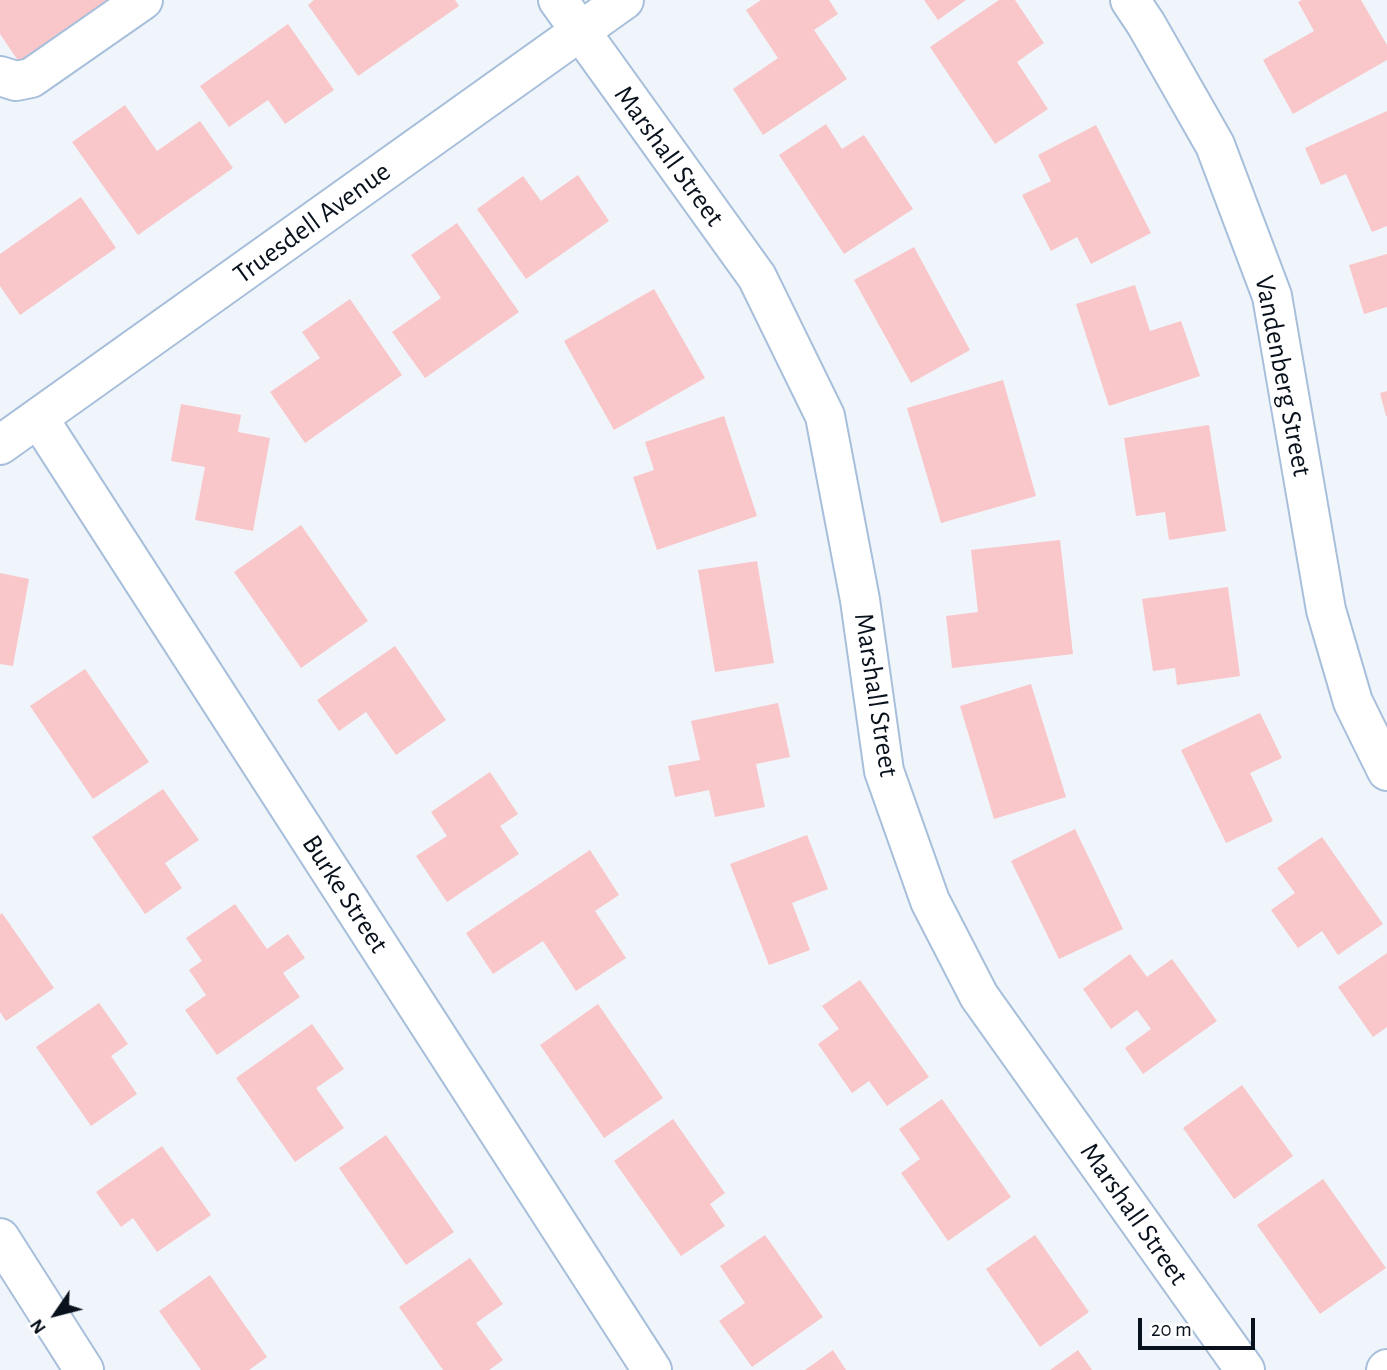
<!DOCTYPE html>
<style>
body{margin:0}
#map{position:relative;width:1387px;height:1370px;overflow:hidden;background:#f0f5fb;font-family:"Alegreya Sans",sans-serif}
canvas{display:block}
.north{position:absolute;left:21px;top:1279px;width:70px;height:70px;-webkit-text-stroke:5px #fff;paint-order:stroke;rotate:235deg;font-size:19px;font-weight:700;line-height:28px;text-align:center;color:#09121c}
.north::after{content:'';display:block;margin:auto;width:24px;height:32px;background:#09121c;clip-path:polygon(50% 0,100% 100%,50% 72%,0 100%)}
.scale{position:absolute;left:1138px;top:1318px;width:117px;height:32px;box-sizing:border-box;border:4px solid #09121c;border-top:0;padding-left:9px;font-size:21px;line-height:24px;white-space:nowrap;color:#09121c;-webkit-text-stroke:5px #fff;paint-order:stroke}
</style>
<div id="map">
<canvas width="1387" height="1370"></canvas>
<div class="north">N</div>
<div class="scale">20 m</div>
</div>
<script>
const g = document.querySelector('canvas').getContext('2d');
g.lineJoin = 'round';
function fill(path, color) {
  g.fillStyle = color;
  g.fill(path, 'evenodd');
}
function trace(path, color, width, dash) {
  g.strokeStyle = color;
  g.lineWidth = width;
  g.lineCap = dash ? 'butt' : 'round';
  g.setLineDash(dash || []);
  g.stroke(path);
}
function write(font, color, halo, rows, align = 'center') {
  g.font = font + ' "Alegreya Sans",sans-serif';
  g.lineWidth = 7;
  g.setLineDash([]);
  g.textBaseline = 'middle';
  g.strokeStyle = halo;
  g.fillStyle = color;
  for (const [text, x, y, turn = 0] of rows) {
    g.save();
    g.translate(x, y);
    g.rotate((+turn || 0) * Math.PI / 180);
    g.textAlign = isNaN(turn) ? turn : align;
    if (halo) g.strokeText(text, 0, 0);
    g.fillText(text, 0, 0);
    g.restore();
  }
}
const building = new Path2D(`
 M0,0H108L19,62L0,34Z
 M314,0H455L459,6L358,76L308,5Z
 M761,0H829L838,14L814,30L847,79L763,135L733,89L778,58L746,10Z
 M924,0H966L938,20Z
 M999,0H1015L1044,43L1017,62L1048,109L995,144L930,47Z
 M1302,0H1361L1387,45V60L1293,114L1263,60L1314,31L1298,2Z
 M288,24L334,90L285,124L268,100L229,127L200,86Z
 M125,105L157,151L200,121L233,168L138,235L72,142Z
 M1387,111V226L1372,232L1346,174L1321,185L1305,148Z
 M826,124L842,149L864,135L913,209L844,254L779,155Z
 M1096,125L1151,233L1091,264L1077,237L1051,251L1022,195L1051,181L1038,155Z
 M578,175L609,221L526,279L477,209L523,176L541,201Z
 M81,197L116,248L20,315L0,286V254Z
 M457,223L519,312L425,378L392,332L441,298L411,255Z
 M914,247L970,350L911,383L854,280Z
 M1387,254V307L1364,314L1349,265Z
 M1135,285L1150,331L1181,321L1200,376L1109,406L1076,304Z
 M654,289L705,378L614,430L564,341Z
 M350,299L402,375L305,443L270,392L320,358L302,332Z
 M1003,380L1036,496L941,523L907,408Z
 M1387,391V416H1386L1380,393Z
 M181,404L241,415L238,432L270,438L253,531L195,520L205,467L171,461Z
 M724,416L757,516L657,550L633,477L654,470L645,442Z
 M1209,425L1226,531L1169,540L1165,512L1136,516L1124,438Z
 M301,525L368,621L301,668L234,572Z
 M1060,540L1073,654L952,668L946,616L978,612L971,550Z
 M757,561L774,663L715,672L698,570Z
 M0,573L29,579L13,666L0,664Z
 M1228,587L1240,676L1177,685L1175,668L1153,671L1142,599Z
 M395,646L446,720L396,755L366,712L339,731L317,700Z
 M85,669L149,762L93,799L30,706Z
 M1031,684L1066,797L994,819L960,706Z
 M778,703L790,757L756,764L765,807L715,817L709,790L675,797L668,766L700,760L691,721Z
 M1260,713L1282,758L1250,773L1273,821L1226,843L1181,750Z
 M490,772L518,814L500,826L519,854L447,902L416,856L447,836L431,812Z
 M163,789L199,840L165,863L182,888L145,914L92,837Z
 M1075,829L1123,929L1059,959L1011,861Z
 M807,835L828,889L792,903L810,950L769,965L730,864Z
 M1322,837L1383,924L1338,955L1322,931L1298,948L1271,910L1295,893L1277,868Z
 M590,850L619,895L595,911L626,958L576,991L543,941L493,974L466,933Z
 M235,904L267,949L288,934L305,958L283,973L300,997L217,1055L185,1010L206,995L189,970L202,961L186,938Z
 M2,913L54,988L6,1021L0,1012V915Z
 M1387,953V1027L1373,1037L1338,987Z
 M1130,954L1147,977L1172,959L1217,1021L1143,1074L1125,1048L1151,1029L1137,1010L1111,1029L1083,989Z
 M860,980L929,1077L887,1106L869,1081L852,1093L818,1044L839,1029L822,1006Z
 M99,1003L128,1044L111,1056L137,1094L91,1126L36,1047Z
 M598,1004L663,1098L604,1138L540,1045Z
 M312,1024L344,1069L316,1088L344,1128L295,1162L236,1078Z
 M1242,1085L1293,1156L1234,1199L1183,1128Z
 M942,1099L1011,1197L948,1241L901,1173L920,1159L899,1129Z
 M673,1119L725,1193L710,1204L725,1226L681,1256L614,1161Z
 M386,1135L454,1232L406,1265L339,1168Z
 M162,1146L211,1215L157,1252L133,1218L121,1227L96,1192Z
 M1323,1179L1386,1268L1320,1314L1257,1225Z
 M765,1235L823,1317L752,1367L719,1321L745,1303L720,1266Z
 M1035,1235L1089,1312L1040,1347L986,1269Z
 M470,1258L503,1304L476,1323L503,1360L489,1370H443L399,1307Z
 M210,1275L267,1357L249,1370H201L159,1311Z
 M833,1350L846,1370H805Z
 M1078,1350L1092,1370H1050Z`);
const minor = new Path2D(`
 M558,0L757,277L825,416L860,600L884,771L930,901L979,996L1245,1370
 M1130,0L1146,24L1215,145L1272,296L1326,610L1353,702L1387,771
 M0,76L16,81L31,78L143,0
 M39,419L652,1370
 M0,445L624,0
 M0,1238L84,1370
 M1386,1370L1387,1369`);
const streetNames = [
 ["Marshall Street",669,156,54],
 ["Truesdell Avenue",312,223,-36],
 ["Vandenberg Street",1283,376,79],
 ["Marshall Street",876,695,81],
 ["Burke Street",345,894,57],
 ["Marshall Street",1134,1214,55]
];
fill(building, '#f9c6c9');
trace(minor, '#a7bfdb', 42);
trace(minor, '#fff', 38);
write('28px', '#09121c', '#fff', streetNames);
</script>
